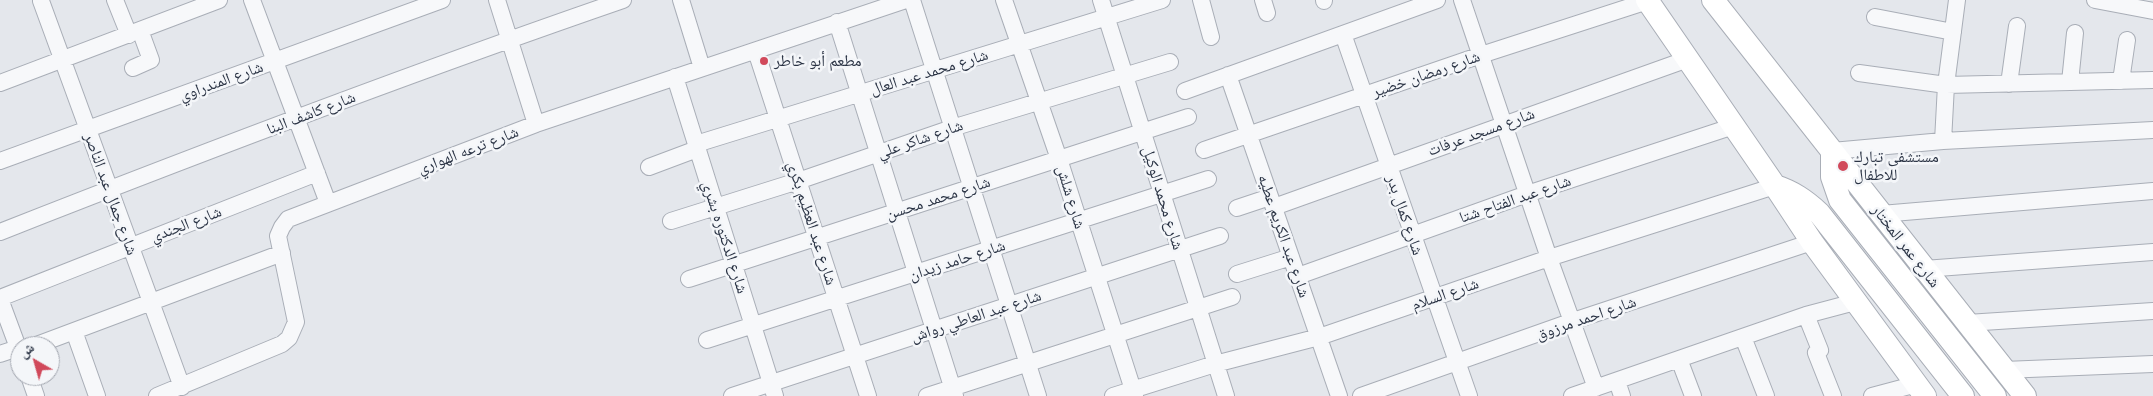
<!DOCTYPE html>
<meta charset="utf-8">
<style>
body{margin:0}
#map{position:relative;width:2153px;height:396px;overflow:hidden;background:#e4e7ec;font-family:Lato,"Noto Naskh Arabic",sans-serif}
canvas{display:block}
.north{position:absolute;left:10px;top:336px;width:50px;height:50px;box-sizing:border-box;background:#f4f6f9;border:1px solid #a4a8b1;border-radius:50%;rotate:322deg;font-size:14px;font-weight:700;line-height:20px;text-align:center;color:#2b3445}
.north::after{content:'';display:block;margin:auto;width:18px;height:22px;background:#d1495b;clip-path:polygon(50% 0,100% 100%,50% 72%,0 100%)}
</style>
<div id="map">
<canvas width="2153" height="396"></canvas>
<div class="north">ش</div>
</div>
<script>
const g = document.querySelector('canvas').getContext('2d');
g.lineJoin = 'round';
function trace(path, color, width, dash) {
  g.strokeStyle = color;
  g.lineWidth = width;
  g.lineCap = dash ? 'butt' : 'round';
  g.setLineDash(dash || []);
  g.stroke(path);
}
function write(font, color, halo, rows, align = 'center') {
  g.font = font + ' Lato,"Noto Naskh Arabic",sans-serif';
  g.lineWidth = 5;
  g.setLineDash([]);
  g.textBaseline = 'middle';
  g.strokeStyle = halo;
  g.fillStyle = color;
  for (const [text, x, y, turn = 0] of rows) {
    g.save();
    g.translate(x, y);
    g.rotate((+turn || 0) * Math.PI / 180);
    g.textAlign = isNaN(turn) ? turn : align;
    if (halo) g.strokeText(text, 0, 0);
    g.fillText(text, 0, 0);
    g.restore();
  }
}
const minor = new Path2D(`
 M115,0L129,35
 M252,0L328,203
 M497,0L536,124
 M681,0L702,68
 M912,0L1038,396
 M1004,0L1059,159L1135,396
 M1101,0L1226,396
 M1201,0L1211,37
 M1263,0L1267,13
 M1324,0V1
 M1462,0L1549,258L1596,388
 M2095,0L2153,11
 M41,1L182,387
 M1875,17L1953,32
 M837,22L955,396
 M1343,34L1469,396
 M756,51L868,396
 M133,68L151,60L140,30
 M1859,73L1946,85L2153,80
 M1228,75L1339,396
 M675,77L775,396
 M2121,81L2127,40
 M2070,82L2075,33
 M0,83L219,0
 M2009,84L2017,26
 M1185,91L1437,0
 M1943,141L1946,85L1957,0
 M696,144L1162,0
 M1204,150L1481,55L1648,1
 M1832,151L1943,141L2153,130
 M0,161L442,0
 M649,167L697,149
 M1274,207L1688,59
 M1237,208L1270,197
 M1881,214L2153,191
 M671,221L798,181L952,128L1170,62
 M0,232C206,151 414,72 623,0
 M1924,269L2153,252
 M1237,274L1291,257
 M1298,276L1527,194L1734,126
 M689,279L1188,117
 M0,298L317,173
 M0,299L20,353
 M1806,315L1820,350L1816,353L1833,396
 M1967,323L2153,311
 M74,331L97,396
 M1743,337L1766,396
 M707,340L1208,179
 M34,346L282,253
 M0,354L18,348
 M1679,359L1693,396
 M2004,370L2153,364
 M29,376L36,396
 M1617,381L1622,396
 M157,396L282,344L289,338L296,322L278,236L282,227L288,219L536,124L906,0
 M732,396L1220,236
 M927,396L1232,297
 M1113,396L1215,364L1319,337L1549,258L1775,186
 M1361,396L1573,321L1812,242
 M1572,396L1806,315L1855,302
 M1872,396L1917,384`);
const secondary = new Path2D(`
 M1647,0L1775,186L1812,242L1925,396
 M1713,0L2025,396
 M1832,151V177L1840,200L1995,396
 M1775,186C1793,192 1805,200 1819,213L1963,396`);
const markers = [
 [764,61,5,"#d1495b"],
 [1843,166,6,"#d1495b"]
];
const poiNames = [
 ["مطعم أبو خاطر",774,61],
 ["مستشفى تبارك",1854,157],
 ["للاطفال",1854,175]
];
const streetNames = [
 ["شارع محمد عبد العال",929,72,-17],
 ["شارع رمضان خضير",1426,74,-19],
 ["شارع المندراوي",221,81,-20],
 ["شارع كاشف البنا",311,113,-21],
 ["شارع مسجد عرفات",1481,132,-20],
 ["شارع شاكر علي",920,139,-19],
 ["شارع ترعه الهواري",468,150,-21],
 ["شارع جمال عبد الناصر",111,194,70],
 ["شارع شلش",1071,197,73],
 ["شارع محمد محسن",938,198,-18],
 ["شارع محمد الوكيل",1163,198,73],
 ["شارع عبد الفتاح شتا",1515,199,-19],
 ["شارع كمال بدر",1405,215,71],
 ["شارع عبد العظيم بكري",812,223,72],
 ["شارع الجندي",186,224,-21],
 ["شارع عبد الكريم عطيه",1284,236,71],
 ["شارع الدكتوره بشري",725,237,72],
 ["شارع عمر المختار",1906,246,52],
 ["شارع حامد زيدان",957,260,-18],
 ["شارع السلام",1445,294,-19],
 ["شارع عبد العاطي رواش",976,316,-18],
 ["شارع احمد مرزوق",1586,318,-19]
];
trace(minor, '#a9aeb7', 18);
trace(secondary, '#a9aeb7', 24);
trace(minor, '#f7f8fa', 16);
trace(secondary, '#fff', 22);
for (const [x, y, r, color] of markers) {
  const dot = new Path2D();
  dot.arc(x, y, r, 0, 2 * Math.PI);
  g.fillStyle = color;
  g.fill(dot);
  trace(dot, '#f4f6f9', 2);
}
write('16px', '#2b3445', '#f4f6f9', poiNames, 'left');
write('16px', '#2b3445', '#f4f6f9', streetNames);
</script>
